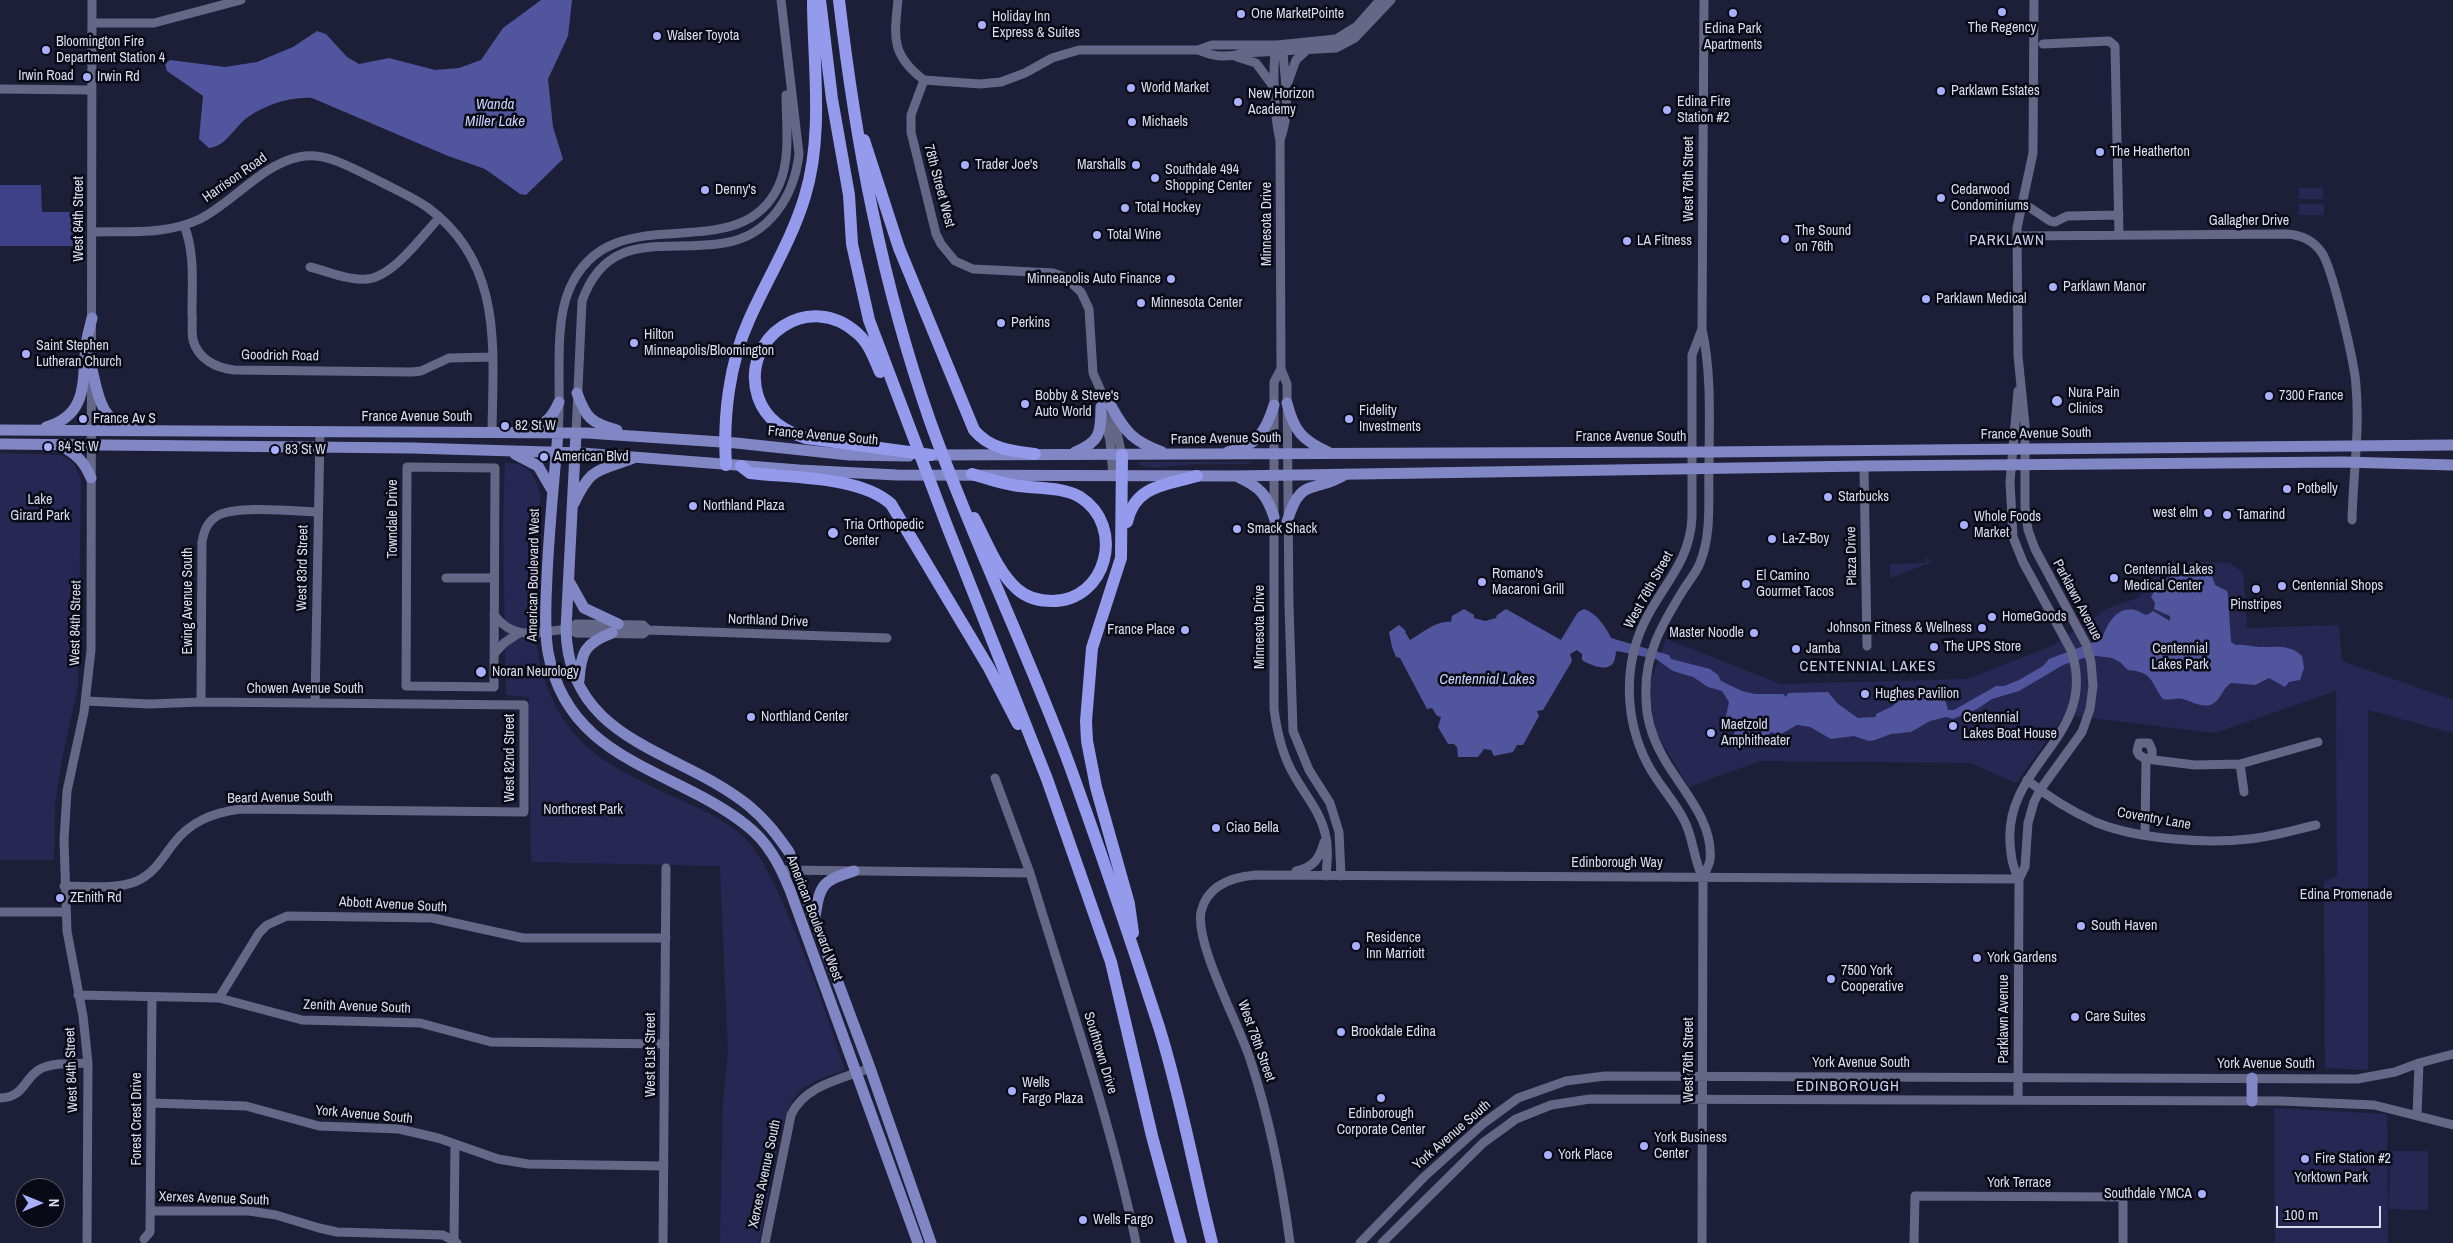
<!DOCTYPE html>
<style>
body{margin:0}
#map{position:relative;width:2453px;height:1243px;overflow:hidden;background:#1d1f38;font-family:"Archivo Narrow",sans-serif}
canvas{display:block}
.north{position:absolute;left:15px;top:1178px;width:50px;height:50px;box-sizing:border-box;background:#090a15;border:1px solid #5d5e6c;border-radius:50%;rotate:90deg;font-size:14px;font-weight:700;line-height:20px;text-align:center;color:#dbddef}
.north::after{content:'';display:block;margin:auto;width:18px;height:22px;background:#a8b0fc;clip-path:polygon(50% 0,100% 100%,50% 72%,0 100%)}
.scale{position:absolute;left:2276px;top:1206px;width:105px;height:22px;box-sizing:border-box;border:2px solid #dbddef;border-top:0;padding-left:6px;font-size:15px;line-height:18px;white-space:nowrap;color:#dbddef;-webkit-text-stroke:4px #090a15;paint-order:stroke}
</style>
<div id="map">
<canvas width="2453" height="1243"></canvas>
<div class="north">N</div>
<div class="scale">100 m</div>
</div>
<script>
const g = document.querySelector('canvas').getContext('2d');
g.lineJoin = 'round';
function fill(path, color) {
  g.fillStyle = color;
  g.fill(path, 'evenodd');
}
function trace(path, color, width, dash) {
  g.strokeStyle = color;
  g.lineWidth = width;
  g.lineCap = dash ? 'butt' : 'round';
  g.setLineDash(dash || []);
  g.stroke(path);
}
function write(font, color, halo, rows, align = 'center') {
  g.font = font + ' "Archivo Narrow",sans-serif';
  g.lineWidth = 5;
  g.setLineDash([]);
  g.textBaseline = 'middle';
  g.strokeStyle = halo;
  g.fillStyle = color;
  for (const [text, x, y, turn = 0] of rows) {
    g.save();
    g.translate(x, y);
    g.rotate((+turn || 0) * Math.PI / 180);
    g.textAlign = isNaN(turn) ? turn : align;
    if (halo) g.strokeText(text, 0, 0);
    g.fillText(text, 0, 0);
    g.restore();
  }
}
const green = new Path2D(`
 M2299,188H2323V199H2299Z
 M2299,204H2324V215H2299Z
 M1990,231L1991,243L1966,244L1965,232Z
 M0,453L60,455L73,462L81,480L78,687L62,759L55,804L54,860H0Z
 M1139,462H1250V464H1195L1152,468L1140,465Z
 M505,463C529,463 535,474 540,495C535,586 515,686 594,753C612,767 633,777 653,787C682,802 730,818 750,844C769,868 780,897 792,924C812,972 829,1021 845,1070C830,1076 808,1081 797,1094C777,1116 768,1210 759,1243H720L723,1102L728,1052L720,866L531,862L529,697L506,695L503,525Z
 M1926,557L1932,562L1890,578V564L1926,563Z
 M2167,561L2229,563L2243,572L2247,628L2339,625L2342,661L2453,700V733L2368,710V1070L2325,1068L2324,882L2337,876L2336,691L2215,733L2065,715L2016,783L1970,763L1760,761L1689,787L1655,732L1649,686L1666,639L1781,684L1967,679L2052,646L2108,608L2138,598Z
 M2274,1108L2387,1114L2388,1243H2275Z
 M2390,1151H2428V1210L2389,1209Z`);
const forest = new Path2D(`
 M0,185H41L42,212H80L78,246H0Z`);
const water = new Path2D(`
 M541,0H572L568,36L548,79L553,127L563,159L526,195L520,194L485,169L448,156L312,98C291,96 265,105 248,117C234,127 227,146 209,148L199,139L203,96L167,71L165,64L170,60L225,67L257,62L293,47L317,31L326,34L347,57L359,64L389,58L435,70L459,68L481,60L503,28Z
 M2174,575L2212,576L2215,585L2227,591L2228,595L2231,642L2236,645C2244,644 2251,647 2260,647C2274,647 2291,644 2302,656L2304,668L2300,680L2289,682L2285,687L2269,678L2255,685L2231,683C2225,687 2223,692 2219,698C2209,712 2195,703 2183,699C2177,697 2170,701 2163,699C2150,681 2153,672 2128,670L2120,662L2112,658L2097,656L2084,658L2063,665L2019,691L1992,699L1977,709L1953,719L1946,717L1930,721L1911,732L1891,734L1875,740L1869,741L1854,736L1831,739L1810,727L1797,725L1779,735L1771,732L1760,743L1748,745L1738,751L1729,743V739L1734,735L1735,729L1733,724L1725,721L1729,702L1722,691L1708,687L1693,677L1673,671L1656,659L1617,651C1615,653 1616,655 1615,658C1612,675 1590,665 1582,660V654L1577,650L1570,654L1572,661L1543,710L1537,711L1539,716L1523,745H1517L1513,752L1494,756L1491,750L1484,749L1478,757H1458L1457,747L1454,744H1448L1438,727L1441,717L1437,716L1432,708L1427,709L1400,658L1396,657L1392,647L1389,632L1399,625L1406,631L1405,632L1410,640C1423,633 1436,620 1451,622L1452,616L1464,609L1474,615V618L1485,621L1496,618L1497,615L1506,609L1561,640L1578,612L1584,609C1597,613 1607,629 1611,638L1669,655L1671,659L1710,669L1718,675L1721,681L1742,691L1755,694H1783L1786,697L1788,693L1828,692L1838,704L1858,718L1876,717V714L1893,706L1905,692L1938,693L1945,700L1948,710H1954L1996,686H2004L2019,680L2043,666L2049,659L2102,639C2106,628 2114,606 2135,610C2139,611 2142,614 2147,615L2153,611L2170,621V616L2154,609L2155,603L2151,597L2158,583Z`);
const minor = new Path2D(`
 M898,0C894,38 891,55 924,80
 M92,23H154L241,0
 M2043,44L2109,41L2115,46L2119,235
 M1277,45C1271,63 1275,121 1280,140L1281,369L1287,384L1289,606L1293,731L1309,770L1330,803L1339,832L1341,876
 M1198,50L1212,45H1277L1336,39L1357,26L1380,0
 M1237,57L1256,63L1273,86
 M924,80L911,115V132L936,234L941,244L955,261L973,269L1053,273L1065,277L1081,292L1089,309L1093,373L1104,398L1111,406L1122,455
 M924,80L980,84L1001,82L1025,73L1052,58L1079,50H1198C1214,57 1227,58 1244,53L1336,48L1355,38L1391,0
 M1288,82L1296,60L1307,50
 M0,89L92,90
 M1280,140C1291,112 1285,81 1283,52L1280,49
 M2029,207L2050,221L2055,222L2067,216L2119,215
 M184,225C195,253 192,283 192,313C193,321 191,331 193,340C198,359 216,368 234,370L412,372L421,371L449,358L493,357
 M92,232C130,231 166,235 200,219C233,202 263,164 299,157C327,151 353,169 377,180C394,189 411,196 427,207C504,263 493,349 492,432
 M2017,236L2287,234C2301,235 2314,241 2322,253C2333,270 2355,365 2356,386C2360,431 2353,476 2352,520
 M310,267C327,271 349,281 367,279C393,277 421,237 439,218
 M1702,329L1692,355V517C1690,563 1662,585 1644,623C1623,667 1625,720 1647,763C1657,783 1674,800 1684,820C1694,839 1693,859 1703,878
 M1281,369L1274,382V709C1277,732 1282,755 1294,775C1305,795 1320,811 1325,833C1329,847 1327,862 1326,876
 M2018,391L2010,482L2013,537L2023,562L2071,650C2100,736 2005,763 2010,842C2011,856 2012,867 2019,879L2018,1100
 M1103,413L1110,441L1113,475
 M558,433C562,391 553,327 569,290C611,190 739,274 779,185C791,158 786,123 786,95
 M576,433L582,301C608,228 665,253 724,243C769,236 794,197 799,154L781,0
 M1864,466L1867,646
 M407,467L495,468L494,687L406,686Z
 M446,578H494
 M494,615C517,644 540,630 571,629L576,633L643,634L648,630L887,638
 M571,629L576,624L643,625L648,630
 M494,654L504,643L519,633
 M201,702L202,542C204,531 207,522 217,516C235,505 294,511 317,512
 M315,703L320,433
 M2152,759V750L2149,743H2139L2137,751L2139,755L2146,759L2195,765L2240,764L2318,742
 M2240,764L2244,792
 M995,778L1030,873
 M2027,780C2047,796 2071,811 2095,822C2136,839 2205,844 2249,839C2272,837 2294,830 2316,825
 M2145,834L2146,759
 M782,870L1030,873C1067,996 1110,1117 1136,1243
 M1296,871C1313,868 1320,858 1324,842
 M2019,879L2025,867L2028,823L2034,802L2040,790L2082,732L2090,709L2093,686L2091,662L2086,644L2035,549L2028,530L2025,507V425L2018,356L2017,228L2033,153L2034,0
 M64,886C87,886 116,890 137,881C155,873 162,858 174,843C191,821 213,813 240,809L524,812V705L201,702L149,704L86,701
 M0,912H65
 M78,995L219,998L302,1020L420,1023L491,1042L665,1044
 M219,998L259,933L267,925L287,916L432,918L523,938H666
 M0,1098C24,1098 24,1078 40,1069C54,1062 73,1064 88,1063
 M151,1103L246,1106L319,1126L399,1129L438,1138L498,1159L528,1164L664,1166
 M2417,1116L2419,1063
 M455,1144L454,1241L457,1243
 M150,1211H249L276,1215L319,1228L337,1232L443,1235L454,1241
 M144,1239L150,1232L152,997
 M87,1243L88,1063L83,1016L67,931L64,840L67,791L84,712L91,650L92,0
 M663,1243L666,868
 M765,1243L791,1115C805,1085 842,1079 870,1068
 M1290,1243C1282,1182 1270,1120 1251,1062C1240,1026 1195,945 1201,912C1207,885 1232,877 1256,875L2019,879
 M1360,1243L1424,1177L1484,1123L1518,1098L1566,1081L1605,1076L2357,1079L2395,1072L2419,1063L2453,1054
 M1382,1243L1483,1143L1516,1119L1551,1105L1590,1099L2281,1101L2374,1105L2453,1125
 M1702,1243L1703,878C1705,872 1709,866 1710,860C1714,820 1679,787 1662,755C1652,737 1646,717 1646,697C1644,656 1661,626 1682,592C1688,582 1696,573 1700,563C1712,533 1708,500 1709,469C1709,422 1712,375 1702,329L1704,0
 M1914,1243L1915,1196L2123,1197V1243`);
const major = new Path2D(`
 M92,369C98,395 101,426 135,426
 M577,393C586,418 591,423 617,430
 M1287,403C1294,431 1302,440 1328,452
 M1111,406C1126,433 1133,441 1162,452
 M46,427C89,415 82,380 86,345C87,336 90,327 92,318
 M529,429C546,424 552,418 559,402
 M0,430L587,433L736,443L849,455L909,456
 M558,433C554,481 549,528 547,577C546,601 544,628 548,652C568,762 674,768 746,825C768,842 780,865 790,890L918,1243
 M576,433L566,629C568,743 681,750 749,806C766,820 777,835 789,852L870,1068L931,1243
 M0,444L412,448L582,453L799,470L897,475L1234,476L1864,466L2343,462L2453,465
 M60,445C76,454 84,461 91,478
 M1075,452C1100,442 1101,433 1101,407
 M1228,452C1257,446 1266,431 1274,405
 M515,454L538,466L552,490
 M935,455L1709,452L2453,445
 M1238,477C1260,487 1267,495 1274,517
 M574,503C592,466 597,472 633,458
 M1287,522C1301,475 1312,495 1346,474
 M570,583L584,608L618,624
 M579,680C581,652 585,643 612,633
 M815,917C820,884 822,881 854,871
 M2252,1078V1101`);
const highway = new Path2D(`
 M820,0L832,99L849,195L852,244L869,320L947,526L1047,779L1111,962L1152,1136L1181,1243
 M839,0C856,145 882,283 930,421C971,536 1025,646 1068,761C1100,849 1130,938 1159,1027C1181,1097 1194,1171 1212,1243
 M864,140L899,248L974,430C990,449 1011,451 1035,454
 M880,372C874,358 869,343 857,333C810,290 739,337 758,397C766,420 784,431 806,438L931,455
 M1122,455L1121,558L1092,648L1086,721L1087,741L1096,787L1129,904L1133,933
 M726,465C723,417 729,364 749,320C767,279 792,240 805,196C824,134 813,63 813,0
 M741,466L750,473C792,478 860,476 891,504L989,668L1018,724
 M972,474C986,478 999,483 1013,485C1034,489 1061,486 1080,497C1126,526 1107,601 1052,601C1040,601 1027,598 1017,589C997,571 987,542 974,518
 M1127,522C1135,485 1166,485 1197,476`);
const markers = [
 [2002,12,5,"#a8b0fc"],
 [1733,13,5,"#a8b0fc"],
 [1241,14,5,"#a8b0fc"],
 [982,25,5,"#a8b0fc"],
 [657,36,5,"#a8b0fc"],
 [46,50,5,"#a8b0fc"],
 [87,77,5,"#a8b0fc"],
 [1131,88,5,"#a8b0fc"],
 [1941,91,5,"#a8b0fc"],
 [1238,102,5,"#a8b0fc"],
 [1667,110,5,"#a8b0fc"],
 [1132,122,5,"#a8b0fc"],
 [2100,152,5,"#a8b0fc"],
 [965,165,5,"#a8b0fc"],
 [1136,165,5,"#a8b0fc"],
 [1155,178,5,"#a8b0fc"],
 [705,190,5,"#a8b0fc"],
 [1941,198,5,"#a8b0fc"],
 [1125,208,5,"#a8b0fc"],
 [1097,235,5,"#a8b0fc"],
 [1785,239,5,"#a8b0fc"],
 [1627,241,5,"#a8b0fc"],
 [1171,279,5,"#a8b0fc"],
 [2053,287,5,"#a8b0fc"],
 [1926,299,5,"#a8b0fc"],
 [1141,303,5,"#a8b0fc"],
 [1001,323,5,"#a8b0fc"],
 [634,343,5,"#a8b0fc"],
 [26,354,5,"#a8b0fc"],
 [2269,396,5,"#a8b0fc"],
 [2057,401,6,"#a8b0fc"],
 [1025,404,5,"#a8b0fc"],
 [83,419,5,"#a8b0fc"],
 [1349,419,5,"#a8b0fc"],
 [505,426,5,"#a8b0fc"],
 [48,447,5,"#a8b0fc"],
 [275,450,5,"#a8b0fc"],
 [544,457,5,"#a8b0fc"],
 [2287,489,5,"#a8b0fc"],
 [1828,497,5,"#a8b0fc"],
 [693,506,5,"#a8b0fc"],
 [2208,513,5,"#a8b0fc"],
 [2227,515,5,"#a8b0fc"],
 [1964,525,5,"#a8b0fc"],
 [1237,529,5,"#a8b0fc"],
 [833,533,6,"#a8b0fc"],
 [1772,539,5,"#a8b0fc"],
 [2114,578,5,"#a8b0fc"],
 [1482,582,5,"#a8b0fc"],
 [1746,584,5,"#a8b0fc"],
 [2282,586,5,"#a8b0fc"],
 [2256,589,5,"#a8b0fc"],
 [1992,617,5,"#a8b0fc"],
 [1982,628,5,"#a8b0fc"],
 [1185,630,5,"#a8b0fc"],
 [1754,633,5,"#a8b0fc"],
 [1934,647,5,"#a8b0fc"],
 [1796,649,5,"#a8b0fc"],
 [481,672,6,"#a8b0fc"],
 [1865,694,5,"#a8b0fc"],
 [751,717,5,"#a8b0fc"],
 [1953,726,5,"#a8b0fc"],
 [1711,733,5,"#a8b0fc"],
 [1216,828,5,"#a8b0fc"],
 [60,898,5,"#a8b0fc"],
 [2081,926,5,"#a8b0fc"],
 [1356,946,5,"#a8b0fc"],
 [1977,958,5,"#a8b0fc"],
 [1831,979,5,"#a8b0fc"],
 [2075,1017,5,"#a8b0fc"],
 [1341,1032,5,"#a8b0fc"],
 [1012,1091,5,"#a8b0fc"],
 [1381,1098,5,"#a8b0fc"],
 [1644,1146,5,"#a8b0fc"],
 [1548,1155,5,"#a8b0fc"],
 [2305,1159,5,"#a8b0fc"],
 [2202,1194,5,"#a8b0fc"],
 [1083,1220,5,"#a8b0fc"]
];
const poiNames = [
 ["One MarketPointe",1251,14],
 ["Holiday Inn",992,17],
 ["Express & Suites",992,33],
 ["The Regency",2002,28,"center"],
 ["Edina Park",1733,29,"center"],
 ["Apartments",1733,45,"center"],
 ["Walser Toyota",667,36],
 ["Bloomington Fire",56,42],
 ["Department Station 4",56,58],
 ["Irwin Rd",97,77],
 ["World Market",1141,88],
 ["Parklawn Estates",1951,91],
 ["New Horizon",1248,94],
 ["Academy",1248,110],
 ["Edina Fire",1677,102],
 ["Station #2",1677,118],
 ["Michaels",1142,122],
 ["The Heatherton",2110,152],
 ["Trader Joe's",975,165],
 ["Marshalls",1126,165,"right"],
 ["Southdale 494",1165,170],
 ["Shopping Center",1165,186],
 ["Denny's",715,190],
 ["Cedarwood",1951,190],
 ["Condominiums",1951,206],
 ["Total Hockey",1135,208],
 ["The Sound",1795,231],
 ["on 76th",1795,247],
 ["Total Wine",1107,235],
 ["LA Fitness",1637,241],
 ["Minneapolis Auto Finance",1161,279,"right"],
 ["Parklawn Manor",2063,287],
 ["Parklawn Medical",1936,299],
 ["Minnesota Center",1151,303],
 ["Perkins",1011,323],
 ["Hilton",644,335],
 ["Minneapolis/Bloomington",644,351],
 ["Saint Stephen",36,346],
 ["Lutheran Church",36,362],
 ["Nura Pain",2068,393],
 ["Clinics",2068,409],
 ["Bobby & Steve's",1035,396],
 ["Auto World",1035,412],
 ["7300 France",2279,396],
 ["Fidelity",1359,411],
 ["Investments",1359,427],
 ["France Av S",93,419],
 ["82 St W",515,426],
 ["84 St W",58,447],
 ["83 St W",285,450],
 ["American Blvd",554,457],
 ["Potbelly",2297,489],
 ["Starbucks",1838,497],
 ["Northland Plaza",703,506],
 ["west elm",2198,513,"right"],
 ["Tamarind",2237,515],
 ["Whole Foods",1974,517],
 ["Market",1974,533],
 ["Tria Orthopedic",844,525],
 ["Center",844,541],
 ["Smack Shack",1247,529],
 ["La-Z-Boy",1782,539],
 ["Centennial Lakes",2124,570],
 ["Medical Center",2124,586],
 ["Romano's",1492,574],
 ["Macaroni Grill",1492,590],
 ["El Camino",1756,576],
 ["Gourmet Tacos",1756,592],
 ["Centennial Shops",2292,586],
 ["Pinstripes",2256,605,"center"],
 ["HomeGoods",2002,617],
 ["Johnson Fitness & Wellness",1972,628,"right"],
 ["France Place",1175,630,"right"],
 ["Master Noodle",1744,633,"right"],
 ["The UPS Store",1944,647],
 ["Jamba",1806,649],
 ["Noran Neurology",492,672],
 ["Hughes Pavilion",1875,694],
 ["Northland Center",761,717],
 ["Centennial",1963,718],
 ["Lakes Boat House",1963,734],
 ["Maetzold",1721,725],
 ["Amphitheater",1721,741],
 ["Ciao Bella",1226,828],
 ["ZEnith Rd",70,898],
 ["South Haven",2091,926],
 ["Residence",1366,938],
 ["Inn Marriott",1366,954],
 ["York Gardens",1987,958],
 ["7500 York",1841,971],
 ["Cooperative",1841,987],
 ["Care Suites",2085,1017],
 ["Brookdale Edina",1351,1032],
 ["Wells",1022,1083],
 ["Fargo Plaza",1022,1099],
 ["Edinborough",1381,1114,"center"],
 ["Corporate Center",1381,1130,"center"],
 ["York Business",1654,1138],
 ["Center",1654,1154],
 ["York Place",1558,1155],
 ["Fire Station #2",2315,1159],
 ["Southdale YMCA",2192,1194,"right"],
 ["Wells Fargo",1093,1220]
];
const streetNames = [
 ["Irwin Road",46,76],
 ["Harrison Road",235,178,-35],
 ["West 76th Street",1689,179,-90],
 ["78th Street West",939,186,75],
 ["West 84th Street",79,219,-90],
 ["Gallagher Drive",2249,221],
 ["Minnesota Drive",1267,224,-90],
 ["Goodrich Road",280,356,1],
 ["France Avenue South",417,417],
 ["France Avenue South",2036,434,-1],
 ["France Avenue South",823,436,5],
 ["France Avenue South",1631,437],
 ["France Avenue South",1226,439,-1],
 ["Towndale Drive",393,519,-90],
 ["Plaza Drive",1852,556,-91],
 ["West 83rd Street",303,568,-89],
 ["American Boulevard West",534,575,-89],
 ["West 76th Street",1649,590,-61],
 ["Parklawn Avenue",2077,600,62],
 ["Ewing Avenue South",188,601,-90],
 ["Northland Drive",768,621,2],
 ["West 84th Street",76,623,-89],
 ["Minnesota Drive",1260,627,-90],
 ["Chowen Avenue South",305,689],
 ["West 82nd Street",510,758,-90],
 ["Beard Avenue South",280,798,-1],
 ["Coventry Lane",2154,819,10],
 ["Edinborough Way",1617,863],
 ["Abbott Avenue South",393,905,3],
 ["American Boulevard West",814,918,69],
 ["Zenith Avenue South",357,1007,2],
 ["Parklawn Avenue",2004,1019,-90],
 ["West 78th Street",1256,1041,70],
 ["Southtown Drive",1100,1053,73],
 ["West 81st Street",651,1055,-90],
 ["West 76th Street",1689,1060,-90],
 ["York Avenue South",1861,1063],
 ["York Avenue South",2266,1064],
 ["West 84th Street",72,1070,-92],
 ["York Avenue South",364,1115,5],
 ["Forest Crest Drive",137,1119,-90],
 ["York Avenue South",1452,1135,-41],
 ["Xerxes Avenue South",765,1174,-78],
 ["York Terrace",2019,1183],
 ["Xerxes Avenue South",214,1199,2]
];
const parkNames = [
 ["Lake",40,500],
 ["Girard Park",40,516],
 ["Centennial",2180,649],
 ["Lakes Park",2180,665],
 ["Northcrest Park",583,810],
 ["Edina Promenade",2346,895],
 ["Yorktown Park",2331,1178]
];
const waterNames = [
 ["Wanda",495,105],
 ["Miller Lake",495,122],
 ["Centennial Lakes",1487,680]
];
const neighbourhoodNames = [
 ["PARKLAWN",2007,241],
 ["CENTENNIAL LAKES",1868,667],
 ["EDINBOROUGH",1848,1087]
];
fill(green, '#262853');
fill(forest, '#3f4188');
fill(water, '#51559d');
trace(minor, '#646886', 9);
trace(major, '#8187c4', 11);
trace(highway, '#949bed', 12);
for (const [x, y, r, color] of markers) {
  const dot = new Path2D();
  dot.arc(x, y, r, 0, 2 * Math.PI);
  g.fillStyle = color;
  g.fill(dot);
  trace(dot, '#090a15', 2);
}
write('14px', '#dbddef', '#090a15', poiNames, 'left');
write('14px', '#dbddef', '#090a15', streetNames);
write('14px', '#d8dbf0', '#090a15', parkNames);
write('italic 15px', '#cbd0fa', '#090a15', waterNames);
g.letterSpacing = '1px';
write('15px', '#cbd0f2', '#090a15', neighbourhoodNames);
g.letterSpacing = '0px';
</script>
